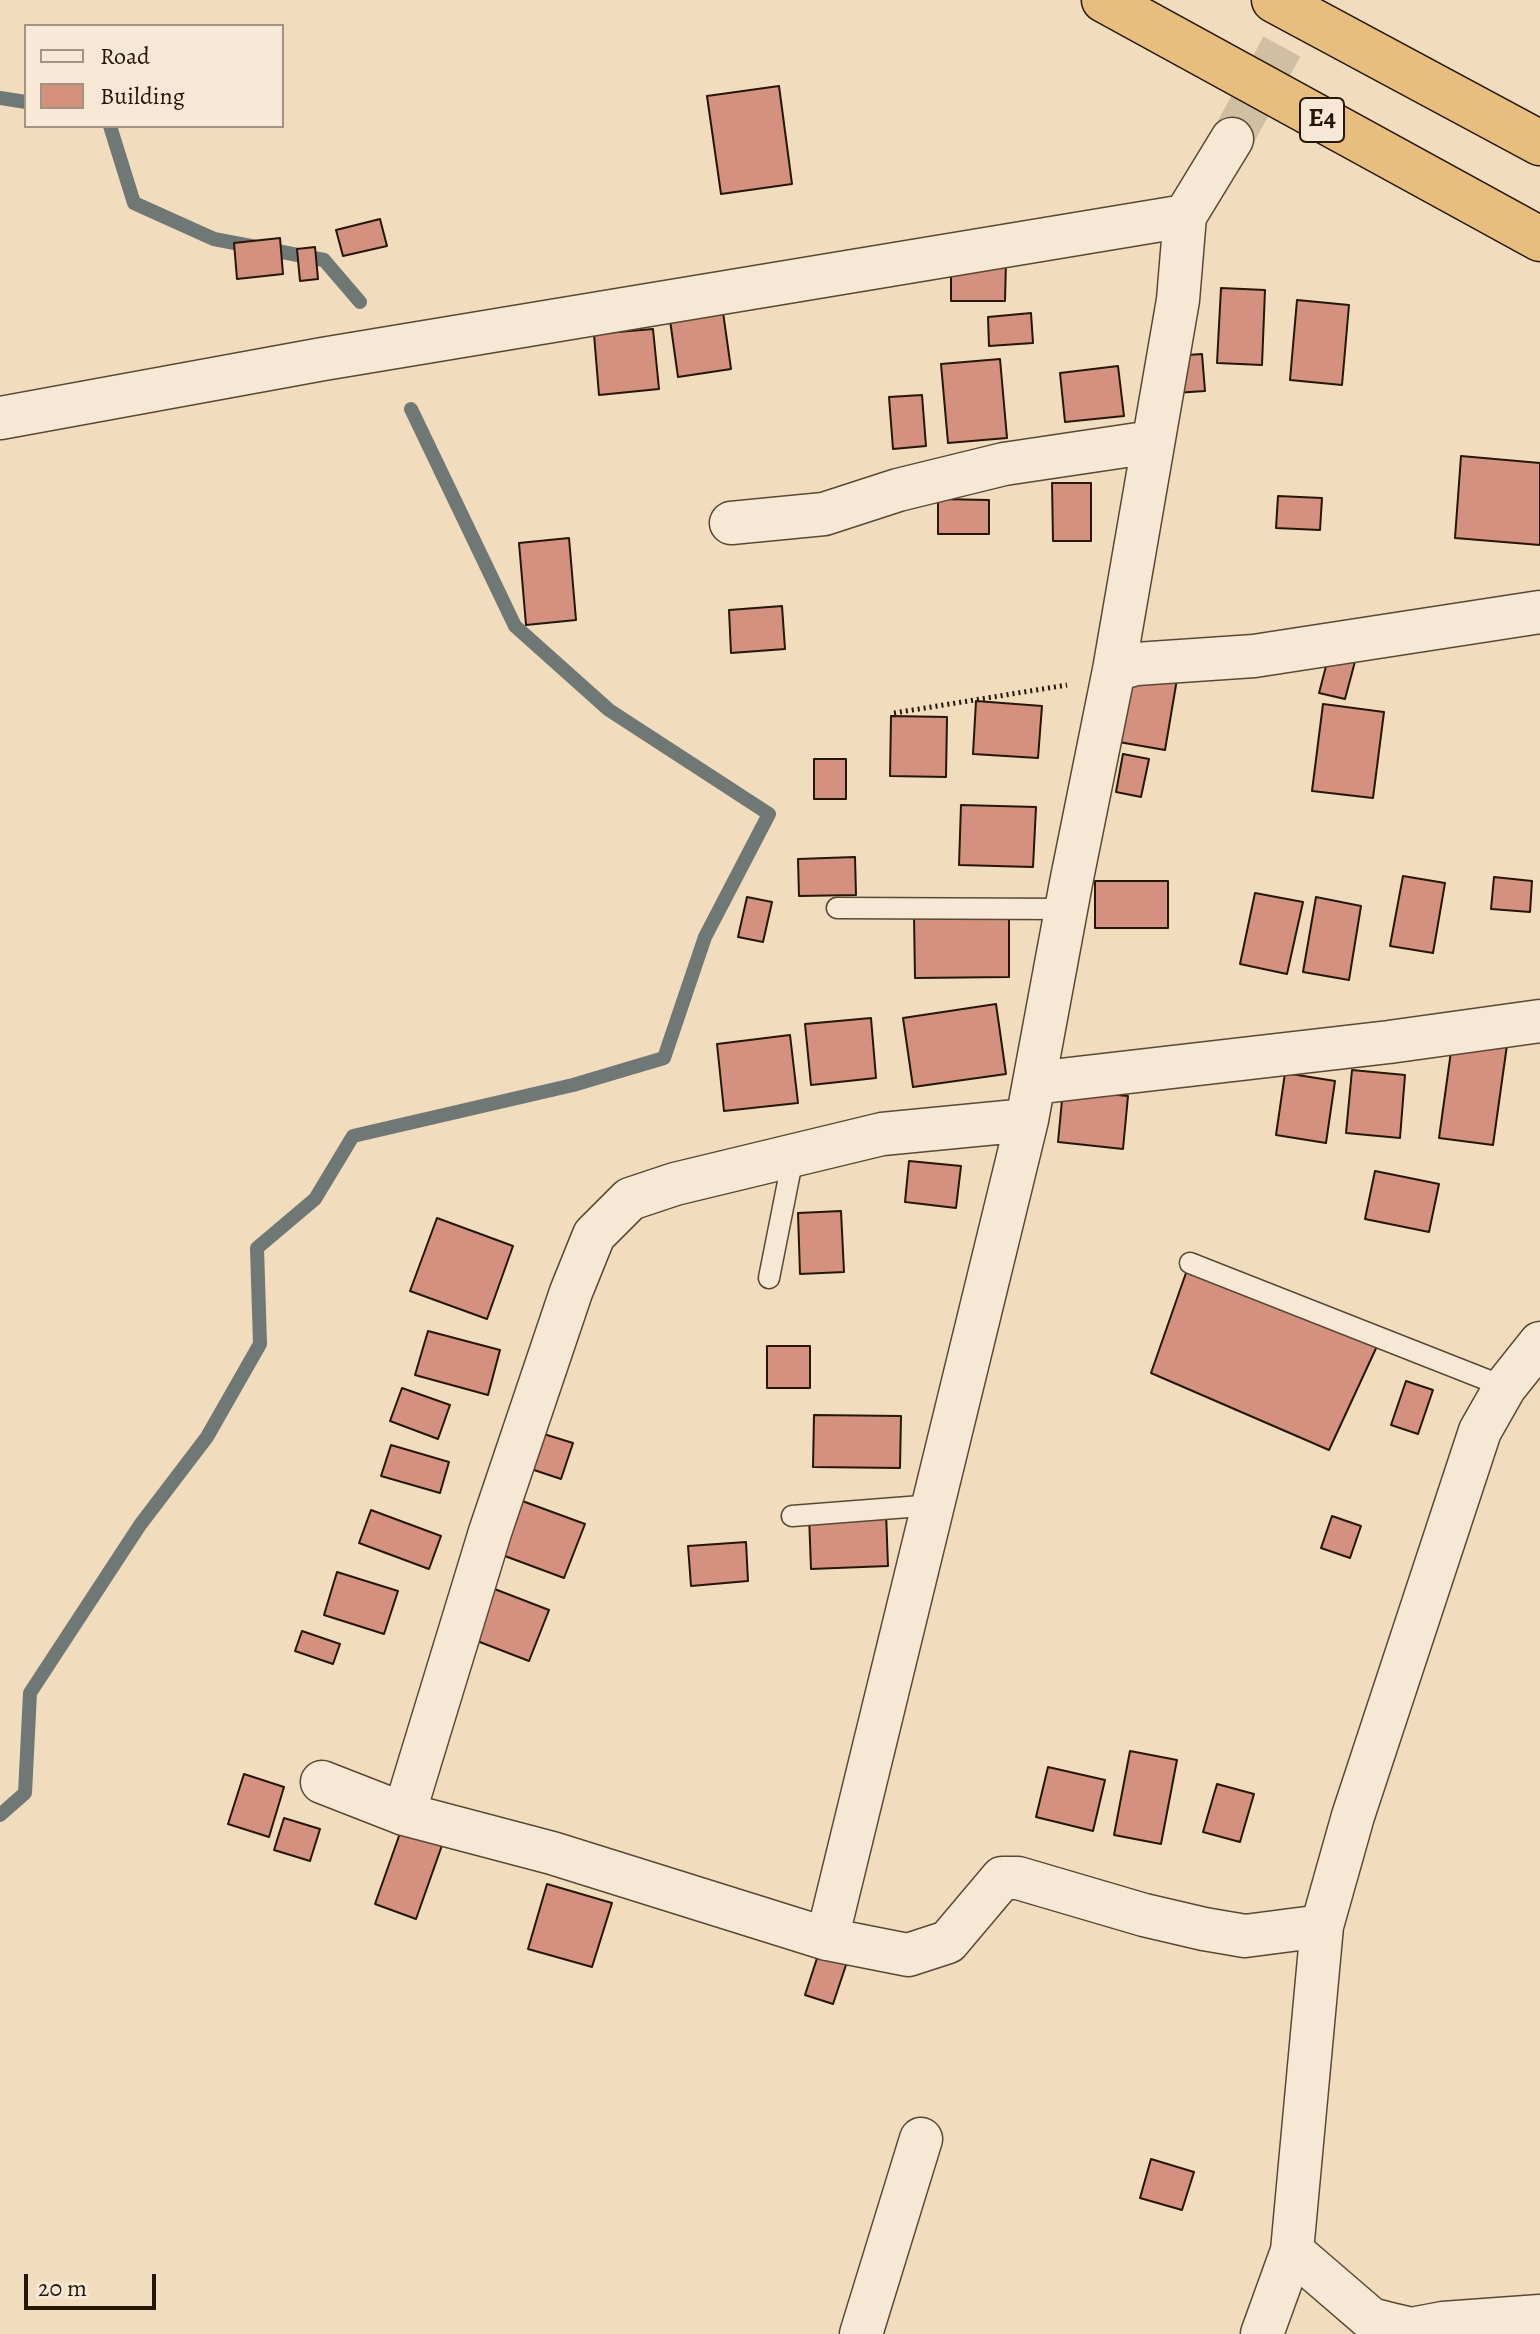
<!DOCTYPE html>
<style>
body{margin:0}
#map{position:relative;width:1540px;height:2334px;overflow:hidden;background:#f1dcbe;font-family:Alegreya,serif}
canvas{display:block}
.legend{position:absolute;left:24px;top:24px;width:260px;height:104px;box-sizing:border-box;background:#f6e8d5;border:2px solid #a29482;margin:0;padding:10px 14px;list-style:none;font-size:24px;color:#251706}
.legend li{display:flex;align-items:center;gap:16px;height:40px}
.legend b{width:40px;border:2px solid #a29482}
.scale{position:absolute;left:24px;top:2274px;width:132px;height:36px;box-sizing:border-box;border:4px solid #251706;border-top:0;padding-left:10px;font-size:24px;line-height:28px;white-space:nowrap;color:#251706;-webkit-text-stroke:6px #f6e8d5;paint-order:stroke}
</style>
<div id="map">
<canvas width="1540" height="2334"></canvas>
<ul class="legend">
<li><b style="height:10px;background:#f6e8d5"></b>Road</li>
<li><b style="height:22px;background:#d4917f"></b>Building</li>
</ul>
<div class="scale">20 m</div>
</div>
<script>
const g = document.querySelector('canvas').getContext('2d');
g.lineJoin = 'round';
function trace(path, color, width, dash) {
  g.strokeStyle = color;
  g.lineWidth = width;
  g.lineCap = dash ? 'butt' : 'round';
  g.setLineDash(dash || []);
  g.stroke(path);
}
function fill(path, color) {
  g.fillStyle = color;
  g.fill(path, 'evenodd');
}
function write(font, color, halo, rows, align = 'center') {
  g.font = font + ' Alegreya,serif';
  g.lineWidth = 8;
  g.setLineDash([]);
  g.textBaseline = 'middle';
  g.strokeStyle = halo;
  g.fillStyle = color;
  for (const [text, x, y, turn = 0] of rows) {
    g.save();
    g.translate(x, y);
    g.rotate((+turn || 0) * Math.PI / 180);
    g.textAlign = isNaN(turn) ? turn : align;
    if (halo) g.strokeText(text, 0, 0);
    g.fillText(text, 0, 0);
    g.restore();
  }
}
const stream = new Path2D(`
 M0,98L26,102
 M110,126L134,203L214,239L324,260L360,302
 M0,1815L25,1793L30,1693L140,1525L207,1437L260,1344L257,1248L315,1199L353,1136L573,1085L664,1058L705,937L769,814L609,710L515,626L411,409`);
const building = new Path2D(`
 M779,86L792,184L721,194L707,96Z
 M380,219L387,246L343,256L336,230Z
 M280,238L283,274L237,279L234,243Z
 M315,247L318,279L300,281L297,249Z
 M951,260L1006,261L1005,301H951Z
 M1221,288L1265,290L1262,365L1217,363Z
 M1297,300L1349,305L1342,385L1290,380Z
 M722,305L731,369L678,377L669,313Z
 M1031,313L1033,343L989,346L988,317Z
 M653,329L659,389L599,395L594,334Z
 M1202,354L1205,391L1175,393L1173,356Z
 M1000,359L1007,438L948,443L941,364Z
 M1118,366L1124,416L1065,422L1060,373Z
 M922,395L926,446L893,449L889,397Z
 M1461,456L1540,463V545L1455,538Z
 M1052,483H1091V541H1053Z
 M1278,496L1322,498L1320,530L1276,528Z
 M938,499L989,500V534H938Z
 M569,538L576,620L526,625L519,543Z
 M782,606L785,649L731,653L729,610Z
 M1331,647L1357,654L1345,699L1319,693Z
 M1125,670L1177,679L1165,750L1113,741Z
 M976,701L1042,706L1038,758L973,754Z
 M1323,704L1384,712L1373,798L1312,791Z
 M891,716L947,717L946,777L890,776Z
 M1123,754L1149,759L1141,797L1116,792Z
 M814,759H846V799H814Z
 M961,805L1036,807L1033,867L959,865Z
 M855,857L856,895L799,896L798,859Z
 M1403,876L1445,883L1433,953L1390,946Z
 M1494,877L1532,881L1530,912L1491,909Z
 M1095,881H1168V928H1095Z
 M1255,893L1303,902L1287,974L1240,964Z
 M747,897L772,902L763,942L738,937Z
 M1316,897L1361,906L1349,980L1303,972Z
 M1009,913V977L915,978L914,915Z
 M996,1004L1006,1074L913,1087L903,1018Z
 M871,1018L876,1078L811,1085L805,1024Z
 M790,1035L798,1103L724,1111L717,1044Z
 M1453,1037L1507,1045L1493,1145L1439,1138Z
 M1352,1070L1405,1075L1400,1138L1346,1133Z
 M1285,1073L1335,1081L1326,1143L1276,1135Z
 M1063,1090L1128,1096L1123,1149L1058,1142Z
 M909,1161L961,1166L956,1208L905,1202Z
 M1375,1171L1439,1184L1429,1232L1365,1219Z
 M841,1211L844,1272L800,1274L798,1213Z
 M437,1218L513,1246L487,1319L410,1291Z
 M1187,1270L1378,1344L1329,1450L1151,1373Z
 M428,1331L500,1350L488,1395L415,1375Z
 M767,1346H810V1388H767Z
 M1406,1381L1433,1390L1418,1434L1391,1425Z
 M402,1388L450,1405L438,1439L390,1421Z
 M814,1415L901,1416L900,1468L813,1467Z
 M534,1431L573,1443L561,1479L522,1466Z
 M391,1445L449,1462L440,1493L381,1476Z
 M506,1495L585,1524L564,1578L486,1549Z
 M371,1510L441,1536L429,1569L359,1543Z
 M886,1512L888,1566L811,1569L809,1515Z
 M1332,1516L1361,1526L1350,1558L1321,1548Z
 M746,1542L748,1581L691,1586L688,1546Z
 M337,1572L398,1591L384,1634L324,1615Z
 M479,1583L549,1610L529,1661L459,1634Z
 M302,1631L340,1644L333,1664L295,1651Z
 M1130,1751L1177,1760L1161,1844L1114,1835Z
 M1048,1767L1105,1780L1093,1831L1036,1817Z
 M244,1774L284,1787L269,1837L228,1824Z
 M1217,1784L1254,1794L1240,1842L1203,1832Z
 M284,1818L320,1829L310,1861L274,1850Z
 M405,1819L446,1834L416,1919L375,1904Z
 M547,1884L612,1903L592,1967L528,1949Z
 M819,1952L847,1962L833,2004L805,1995Z
 M1151,2159L1194,2172L1182,2210L1140,2198Z`);
const streetTunnel = new Path2D(`
 M1232,139L1307,0`);
const path = new Path2D(`
 M894,713L1067,685`);
const lane = new Path2D(`
 M837,908L1066,909
 M1190,1263L1505,1387
 M769,1278L793,1157
 M792,1516L934,1505`);
const street = new Path2D(`
 M0,418L323,359L1185,216
 M731,523L824,514L898,490L1004,464L1152,442
 M1114,670L1136,664L1254,656L1540,612
 M1034,1083L1389,1042L1540,1021
 M322,1782L404,1814L552,1853L827,1939L908,1955L948,1942L1002,1878H1018L1144,1915L1204,1929L1245,1936L1322,1926
 M404,1814L490,1532L571,1292L594,1235L630,1199L675,1184L882,1134L1027,1120
 M827,1939L1027,1120L1071,883L1114,670L1178,300L1185,216L1232,139
 M1292,2251L1371,2319L1394,2325L1411,2329L1443,2323L1540,2316
 M861,2334L921,2139
 M1262,2334L1292,2251L1322,1926L1353,1816L1480,1431L1505,1387L1540,1343`);
const highway = new Path2D(`
 M1104,0L1540,239
 M1274,0L1540,143`);
const shields = [
 [1322,120,44]
];
const shieldNames = [
 ["E4",1322,120]
];
trace(stream, '#6f7874', 14);
fill(building, '#d4917f');
trace(building, '#251706', 2);
trace(streetTunnel, '#d2bea2', 42, [42, 21]);
trace(lane, '#584834', 23);
trace(street, '#584834', 45);
trace(highway, '#251706', 47);
trace(path, '#251706', 5, [2, 4]);
trace(lane, '#f6e8d5', 20);
trace(street, '#f6e8d5', 42);
trace(highway, '#e8be7f', 44);
for (const [x, y, w] of shields) {
  const box = new Path2D();
  box.roundRect(x - w / 2, y - 22, w, 44, 6);
  g.fillStyle = '#f6e8d5';
  g.fill(box);
  trace(box, '#251706', 2);
}
write('bold 26px', '#251706', null, shieldNames);
</script>
